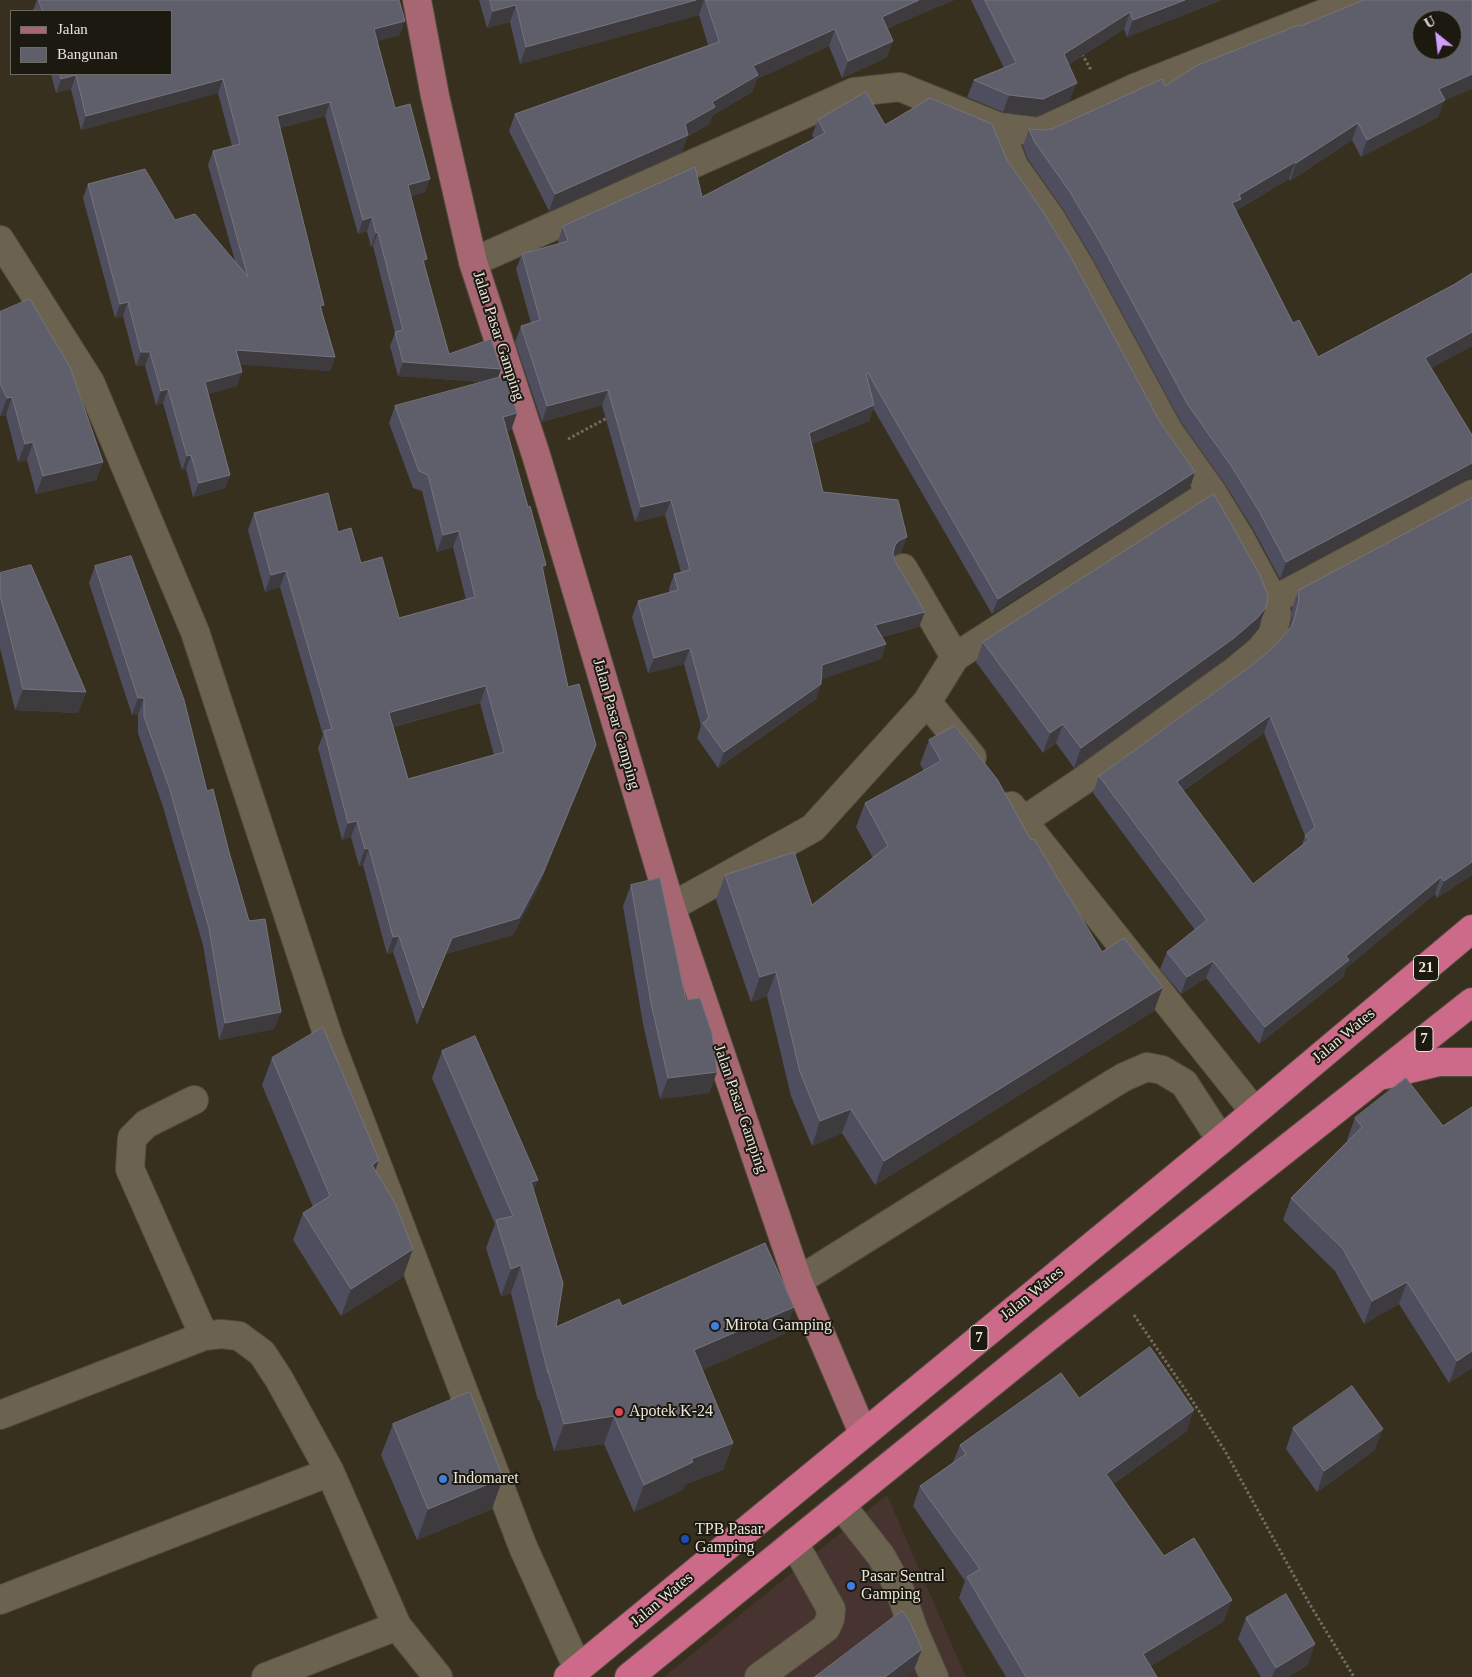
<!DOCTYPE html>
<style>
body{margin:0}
#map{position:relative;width:1472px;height:1677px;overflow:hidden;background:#37301f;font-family:Georgia,serif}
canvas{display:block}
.legend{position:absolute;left:10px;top:10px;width:162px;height:65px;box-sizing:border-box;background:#1c1911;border:1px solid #6e6b62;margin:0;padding:6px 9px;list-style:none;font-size:15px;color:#eae5db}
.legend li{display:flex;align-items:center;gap:10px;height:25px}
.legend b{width:25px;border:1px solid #6e6b62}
.north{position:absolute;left:1412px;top:10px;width:50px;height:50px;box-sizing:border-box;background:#1c1911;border:1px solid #6e6b62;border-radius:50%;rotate:331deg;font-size:14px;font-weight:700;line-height:20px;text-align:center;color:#eae5db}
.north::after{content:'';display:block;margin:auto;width:18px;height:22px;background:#d19dfe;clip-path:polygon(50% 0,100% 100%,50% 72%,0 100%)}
</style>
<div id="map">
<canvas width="1472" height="1677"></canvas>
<ul class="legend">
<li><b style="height:6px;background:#a66772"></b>Jalan</li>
<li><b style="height:14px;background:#5f5f6c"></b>Bangunan</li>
</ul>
<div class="north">U</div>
</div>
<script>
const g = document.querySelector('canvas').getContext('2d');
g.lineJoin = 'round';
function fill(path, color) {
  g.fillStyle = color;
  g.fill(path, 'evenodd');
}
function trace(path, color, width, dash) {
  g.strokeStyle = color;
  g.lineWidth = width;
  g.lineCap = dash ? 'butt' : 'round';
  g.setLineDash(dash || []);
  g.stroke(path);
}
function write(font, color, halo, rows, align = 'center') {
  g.font = font + ' Georgia,serif';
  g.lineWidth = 4;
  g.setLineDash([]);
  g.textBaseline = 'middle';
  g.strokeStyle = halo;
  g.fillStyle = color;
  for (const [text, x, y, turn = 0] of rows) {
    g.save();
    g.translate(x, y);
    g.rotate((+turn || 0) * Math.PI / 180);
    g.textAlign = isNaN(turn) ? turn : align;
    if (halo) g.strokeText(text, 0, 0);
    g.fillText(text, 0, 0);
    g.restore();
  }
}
const commercial = new Path2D(`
 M887,1495L966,1677H664Z`);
const path = new Path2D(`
 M1082,54L1091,70
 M568,439L609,417
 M1134,1315L1186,1391L1225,1451L1309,1603L1354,1677`);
const minor = new Path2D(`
 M999,127L1014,166L1050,217L1081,269L1168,430L1212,492L1239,536L1267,588L1277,614L1273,634L1260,650L1236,670L1081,782L1023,821
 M0,240L90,382L195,632L329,1039L523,1547L578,1669
 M473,262L854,92L900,87L999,127L1039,132L1137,87L1358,0
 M903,568L955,657
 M1272,601L1472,494
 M927,702L972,757
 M1011,806L1254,1111
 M671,907L813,828L927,702L955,657L1212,492
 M194,1100L146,1124L132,1138L130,1169L204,1336
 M798,1281L1109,1086L1124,1077L1147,1067L1162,1070L1184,1083L1221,1140
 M0,1415L204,1336L221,1334L239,1336L262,1353L279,1379L330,1472L397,1626L438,1677
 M841,1505L881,1556L899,1588L914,1631L934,1677
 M0,1600L330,1472
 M266,1677L397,1626
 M759,1677L826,1628L830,1619L831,1609L794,1543`);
const major = new Path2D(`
 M417,0L435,96L473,262L536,455L671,907L798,1281L863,1433`);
const highway = new Path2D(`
 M1385,1075L1439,1062H1472
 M568,1677L1221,1140L1472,929
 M629,1677L1047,1338L1472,1002`);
const wall = new Path2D(`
 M37,0H399L400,35L377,41L395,108L425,192L411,196L424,266L449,354L501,369L498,378L517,413L511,430L507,431L543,572L568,687L590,761L537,890L513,935L445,954L417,1025L393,952L387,954L363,865L359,866L351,837L342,840L318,748L323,735L280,587L265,592L248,530L254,513L338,532L399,618L466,600L453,547L437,552L422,491L413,488L389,423L395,406L483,382L398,376L390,346L395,333L373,246L371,247L367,231L358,234L325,116L280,128L322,311L335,357L330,371L240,364L237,386L208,394L230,475L225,488L193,497L186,469L182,470L163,403L156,405L145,366H136L123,316L115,318L83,198L88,184L175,220L235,261L208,165L213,151L232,146L218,93L81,130L71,89L56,93L51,74H171V11H34L33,10ZM480,703L494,755L408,779L393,727Z
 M479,0H954L904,21L887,29L893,41L886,58L842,78L829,46L757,79L752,92L713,115L709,124L687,137L682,152L549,211L509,131L515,114L708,45L699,15L520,64L510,22L487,28Z
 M971,0H1222L1127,37L1124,29L1068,65L1070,100L1037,116L1003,112L967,97L974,80L1004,68Z
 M1300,26L1444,101L1438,117L1361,157L1352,140L1290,181L1289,179L1237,210L1236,212L1293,323L1318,357L1455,284L1472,273V346L1431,368L1465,480L1280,579L1253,529L1225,484L1181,422L1094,261L1063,209L1028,159L1023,146L1029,129L1043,130L1052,129L1165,86Z
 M818,120L885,125L1007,160L1190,488L992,614L873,408L869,421L812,444L823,492L901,553L894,556L919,627L882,637L886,644L881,659L822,679L816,699L718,768L697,738L701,726L684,664L648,673L632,617L638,601L669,593V589L674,574L681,572L665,515L635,522L602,405L542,422L515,342L521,326L531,323L516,269L522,254L559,244L558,241L563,226L702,197L814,139L812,135Z
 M0,312L103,462L96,480L36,494L27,460L18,462L6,415L0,416Z
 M95,566L207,791L229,852L249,921L281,1012L274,1029L219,1040L203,945L163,807L138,733V715H132L89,583Z
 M0,573L86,692L78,713L15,710L0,648Z
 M1298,591L1472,875L1437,898L1435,894L1346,968L1343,977L1259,1044L1206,978L1181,994L1160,969L1167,952L1195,930L1093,793L1099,776L1251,666L1276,645L1290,628L1292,617V608ZM1264,733L1305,836L1302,845L1253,884L1183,791Z
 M1266,608L1258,627L1249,639L1226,658L1074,768L1056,743L1043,753L976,662L983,642Z
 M929,740L1031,840L1102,952L1154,1011L875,1185L842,1133L812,1146L791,1096L767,996L751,1002L716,900L725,875L812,905L873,858L856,827L865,803L924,771L920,764Z
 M631,885L686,1000L717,1072L709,1093L660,1099L643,1024L623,906Z
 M442,1051L534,1190L556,1327L622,1306L794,1307L784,1334L702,1370L733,1443L723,1470L684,1485L683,1490L634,1512L604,1444L554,1451L539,1399L538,1401L511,1293L501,1296L486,1248L495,1224L432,1078Z
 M272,1058L375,1171L403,1277L341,1316L293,1240L303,1213L313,1207L262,1085Z
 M1472,1107V1368L1449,1383L1399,1304L1364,1324L1335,1271L1283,1220L1291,1198L1348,1141L1347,1140L1355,1118L1443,1126Z
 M1079,1398L1187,1431L1113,1484L1164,1556L1224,1621L1151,1666L1157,1677H1006L959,1598L965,1581L913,1506L920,1486L953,1462L960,1445Z
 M393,1424L492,1509L417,1540L381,1455Z
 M1293,1428L1375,1450L1317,1492L1286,1449Z
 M1246,1618L1308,1665L1288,1677H1261L1238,1639Z`);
const shadedWall = new Path2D(`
 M696,0H704L699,15L520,64L526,47Z
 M919,0H954L904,21L876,34L882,17Z
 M1185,0H1222L1127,37L1133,20Z
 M516,5L510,22L487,28L493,11Z
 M1130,12L1124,29L1058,71L1064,54Z
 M405,21L400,35L369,43L374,29Z
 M835,29L829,46L757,79L752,92L713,115L709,124L687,137L682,152L549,211L555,194L685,124L753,66Z
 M893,41L886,58L842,78L848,61Z
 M1472,74V89L1444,101L1438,117L1361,157L1367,140L1439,89Z
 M76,75L71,89L56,93L61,79Z
 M223,79L218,93L81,130L86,116Z
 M1077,83L1070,100L1037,116L1003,112L1009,95Z
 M330,102L325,116L272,130L277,116Z
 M1358,123L1352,140L1290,181L1296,163Z
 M1295,162L1289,179L1237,210L1235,216L1232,203L1239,195Z
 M430,179L425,192L403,198L408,185Z
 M372,217L367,231L358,234L363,220Z
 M378,232L373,246L371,247L376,233Z
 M427,259L422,273L423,260Z
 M128,302L123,316L115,318L120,304Z
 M1472,332V346L1419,375L1425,358Z
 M236,350L335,357L330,371L231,364Z
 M141,352H150L145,366H136Z
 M403,362L501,369L496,383L398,376Z
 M242,372L237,386L200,396L205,382Z
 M168,389L163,403L156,405L161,391Z
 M608,390L602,405L542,422L547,406Z
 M12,397L6,415L0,416L7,398Z
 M874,405L869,421L803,448L809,433Z
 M517,413L511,430L497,434L503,417Z
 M33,442L27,460L18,462L25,444Z
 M191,455L186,469L182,470L187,456Z
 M103,462L96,480L36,494L43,476Z
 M1472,463V478L1465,480L1280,579L1286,562Z
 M1195,472L1190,488L992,614L998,599Z
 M230,475L225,488L193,497L199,483Z
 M671,500L665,515L635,522L641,507Z
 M459,531L453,547L437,552L443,535Z
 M907,537L901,553L895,555L890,560L895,545L900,540Z
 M546,565L540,581L542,566Z
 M286,571L280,587L265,592L271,575Z
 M1266,608L1258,627L1249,639L1226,658L1074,768L1081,748Z
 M925,612L919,627L869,640L875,625Z
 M886,644L881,659L817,681L822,665Z
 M690,648L684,664L648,673L654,658Z
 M821,684L816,699L718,768L724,752Z
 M486,686L480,703L383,729L389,713Z
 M23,689L86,692L78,713L15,710Z
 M138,698H144L138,715H132Z
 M1270,716L1264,733L1171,799L1177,782Z
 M1063,724L1056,743L1043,753L1050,733Z
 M596,745L537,890L513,935L445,954L417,1025L452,938Z
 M357,821L351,837L342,840L348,823Z
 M369,848L363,865L359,866L365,849Z
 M1472,862V875L1437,898L1444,881Z
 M1441,877L1435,894L1346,968L1343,977L1259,1044L1265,1027L1346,956Z
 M399,936L393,952L387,954L393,937Z
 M1213,961L1206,978L1181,994L1187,977Z
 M776,972L767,996L751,1002L760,977Z
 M1163,987L1154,1011L875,1185L884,1161Z
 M281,1012L274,1029L219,1040L225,1023Z
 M717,1072L709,1093L660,1099L668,1078Z
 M851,1109L842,1133L812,1146L820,1121Z
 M379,1160L369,1188L372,1165Z
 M538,1180L528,1207L531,1182Z
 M413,1249L403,1277L341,1316L351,1289Z
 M521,1265L511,1293L501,1296L511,1269Z
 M1407,1282L1399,1304L1364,1324L1372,1301Z
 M794,1307L784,1334L684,1378L694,1350Z
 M1472,1351V1368L1449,1383L1457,1361Z
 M1194,1410L1187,1431L1098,1494L1106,1474Z
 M614,1416L604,1444L554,1451L564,1424Z
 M1383,1429L1375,1450L1317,1492L1324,1471Z
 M733,1443L723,1470L684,1485L683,1490L634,1512L644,1485L691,1459Z
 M503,1478L492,1509L417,1540L428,1509Z
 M1232,1600L1224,1621L1136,1675L1143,1654Z
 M1315,1644L1308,1665L1288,1677H1272L1276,1668Z
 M922,1649L914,1670L905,1677H885Z`);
const building = new Path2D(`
 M39,0H399L405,21L374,29L395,108L410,104L430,179L408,185L427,259L423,260L449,354L491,339L501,369L403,362L395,332L403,330L378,232L376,233L372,217L363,220L330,102L277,116L324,305L320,306L335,357L236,350L242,372L205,382L230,475L199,483L191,455L187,456L168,389L161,391L150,352H141L128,302L120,304L88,184L145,169L175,220L195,214L248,277L213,151L240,144L223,79L86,116L76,75L61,79L60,74H171V11H43Z
 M490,0H696L526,47L516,5L493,11Z
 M706,0H919L882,17L893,41L848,61L835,29L753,66L758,75L712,102L715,107L685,124L688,135L555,194L515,114L719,42Z
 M985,0H1185L1133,20L1130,12L1064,54L1077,83L1043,99L1009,95L974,80L1016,63Z
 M1364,0H1472V74L1439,89L1445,100L1367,140L1358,123L1296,163L1295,162L1239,195L1241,199L1232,203L1293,323L1299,320L1318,357L1455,284L1472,273V332L1425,358L1472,435V463L1286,562L1259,511L1232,467L1188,405L1101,244L1070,192L1034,141L1029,129L1043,130L1052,129L1162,79L1165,86L1198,65L1299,25L1300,26ZM1422,20H1452V50H1422Z
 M866,92L885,125L930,98L992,124L1007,160L1042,210L1073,261L1160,422L1195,472L998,599L868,373L866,374L874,405L809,433L823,492L898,500L907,537L900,540L895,545L893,553L895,561L925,612L875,625L886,644L822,665L821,684L724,752L703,723L709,718L690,648L654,658L638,601L678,590L674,574L690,570L671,500L641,507L608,390L547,406L521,326L540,320L522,254L568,241L563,226L695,167L702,197L825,133L818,120Z
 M30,299L70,367L103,462L43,476L33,442L25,444L12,397L7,398L0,383V312Z
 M505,376L517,413L503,417L528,507L530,506L546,565L542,566L568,687L579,684L596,745L543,873L519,918L452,938L423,1008L399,936L393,937L369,848L365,849L357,821L348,823L324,731L332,729L286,571L271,575L254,513L328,493L338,532L351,528L361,563L382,557L399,618L475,597L459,531L443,535L428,475L419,471L395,406ZM486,686L504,752L408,779L389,713Z
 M1214,494L1260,575L1268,596L1266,608L1256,619L1234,638L1081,748L1063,724L1050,733L983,642Z
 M1472,498V862L1444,881L1441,877L1346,956L1349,960L1265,1027L1213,961L1187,977L1167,952L1207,920L1099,776L1251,666L1276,645L1291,627L1294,620L1299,600L1298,591ZM1270,716L1315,827L1305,836L1309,840L1253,884L1177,782Z
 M131,556L184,700L207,791L213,789L229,852L249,921L265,919L281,1012L225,1023L209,928L170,790L144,716V698H138L95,566Z
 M31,565L86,692L23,689L0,595V573Z
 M955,726L997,779L1031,840L1034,839L1102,952L1124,938L1163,987L884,1161L851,1109L820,1121L800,1072L776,972L760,977L725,875L794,852L812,905L888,846L865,803L941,761L929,740Z
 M660,878L686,1000L700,998L712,1033L717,1072L668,1078L651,1003L631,885Z
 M323,1027L379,1160L372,1165L395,1203L413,1249L351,1289L303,1213L330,1196L272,1058Z
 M475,1036L538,1180L531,1182L563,1283L556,1327L619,1299L622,1306L765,1243L794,1307L694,1350L733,1443L691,1459L693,1462L644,1485L614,1416L564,1424L548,1371V1373L521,1265L511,1269L496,1220L513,1216L442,1051Z
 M1406,1078L1443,1126L1472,1107V1351L1457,1361L1407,1282L1372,1301L1343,1249L1291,1198L1362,1127L1355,1118Z
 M1150,1347L1194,1410L1106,1474L1164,1556L1194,1538L1232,1600L1143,1654L1157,1677H1026L967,1577L980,1569L920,1486L966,1454L960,1445L1061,1373L1079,1398Z
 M1352,1386L1383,1429L1324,1471L1293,1428Z
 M470,1392L503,1478L428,1509L393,1424Z
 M1286,1594L1315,1644L1276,1668L1246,1618Z
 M902,1611L909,1620L922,1649L885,1677H815Z`);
const markers = [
 [715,1326,5,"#3f7fe0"],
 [619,1412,5,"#e0444e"],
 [443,1479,5,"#3f7fe0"],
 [685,1539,5,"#1a4fb4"],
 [851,1586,5,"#3f7fe0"]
];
const shields = [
 [1426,968,25],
 [1424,1039,18],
 [979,1338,18]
];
const shieldNames = [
 ["21",1426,968],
 ["7",1424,1039],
 ["7",979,1338]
];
const streetNames = [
 ["Jalan Pasar Gamping",498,336,72],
 ["Jalan Pasar Gamping",616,724,74],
 ["Jalan Wates",1344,1036,-40],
 ["Jalan Pasar Gamping",740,1109,71],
 ["Jalan Wates",1032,1294,-39],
 ["Jalan Wates",662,1600,-40]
];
const poiNames = [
 ["Mirota Gamping",725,1326],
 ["Apotek K-24",629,1412],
 ["Indomaret",453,1479],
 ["TPB Pasar",695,1530],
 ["Gamping",695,1548],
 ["Pasar Sentral",861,1577],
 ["Gamping",861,1595]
];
fill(commercial, '#47332f');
trace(minor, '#544d3f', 30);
trace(major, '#544d3f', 30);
trace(highway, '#544d3f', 30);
trace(path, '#736d5e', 3, [2.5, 2.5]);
trace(minor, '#6b6350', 28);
trace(major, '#a66772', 28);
trace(highway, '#cd6989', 28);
fill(wall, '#4f4e5e');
fill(shadedWall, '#3e3b3f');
fill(building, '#5f5f6c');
trace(building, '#75747d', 1);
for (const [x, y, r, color] of markers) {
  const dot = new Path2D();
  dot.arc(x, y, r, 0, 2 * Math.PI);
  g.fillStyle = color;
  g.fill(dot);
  trace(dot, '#1c1911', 2);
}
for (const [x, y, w] of shields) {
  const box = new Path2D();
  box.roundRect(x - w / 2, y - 12.5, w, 25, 4);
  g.fillStyle = '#1c1911';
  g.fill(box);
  trace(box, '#eae5db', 1);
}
write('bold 15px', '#eae5db', null, shieldNames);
write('16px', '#eae5db', '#1c1911', streetNames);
write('16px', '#eae5db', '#1c1911', poiNames, 'left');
</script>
